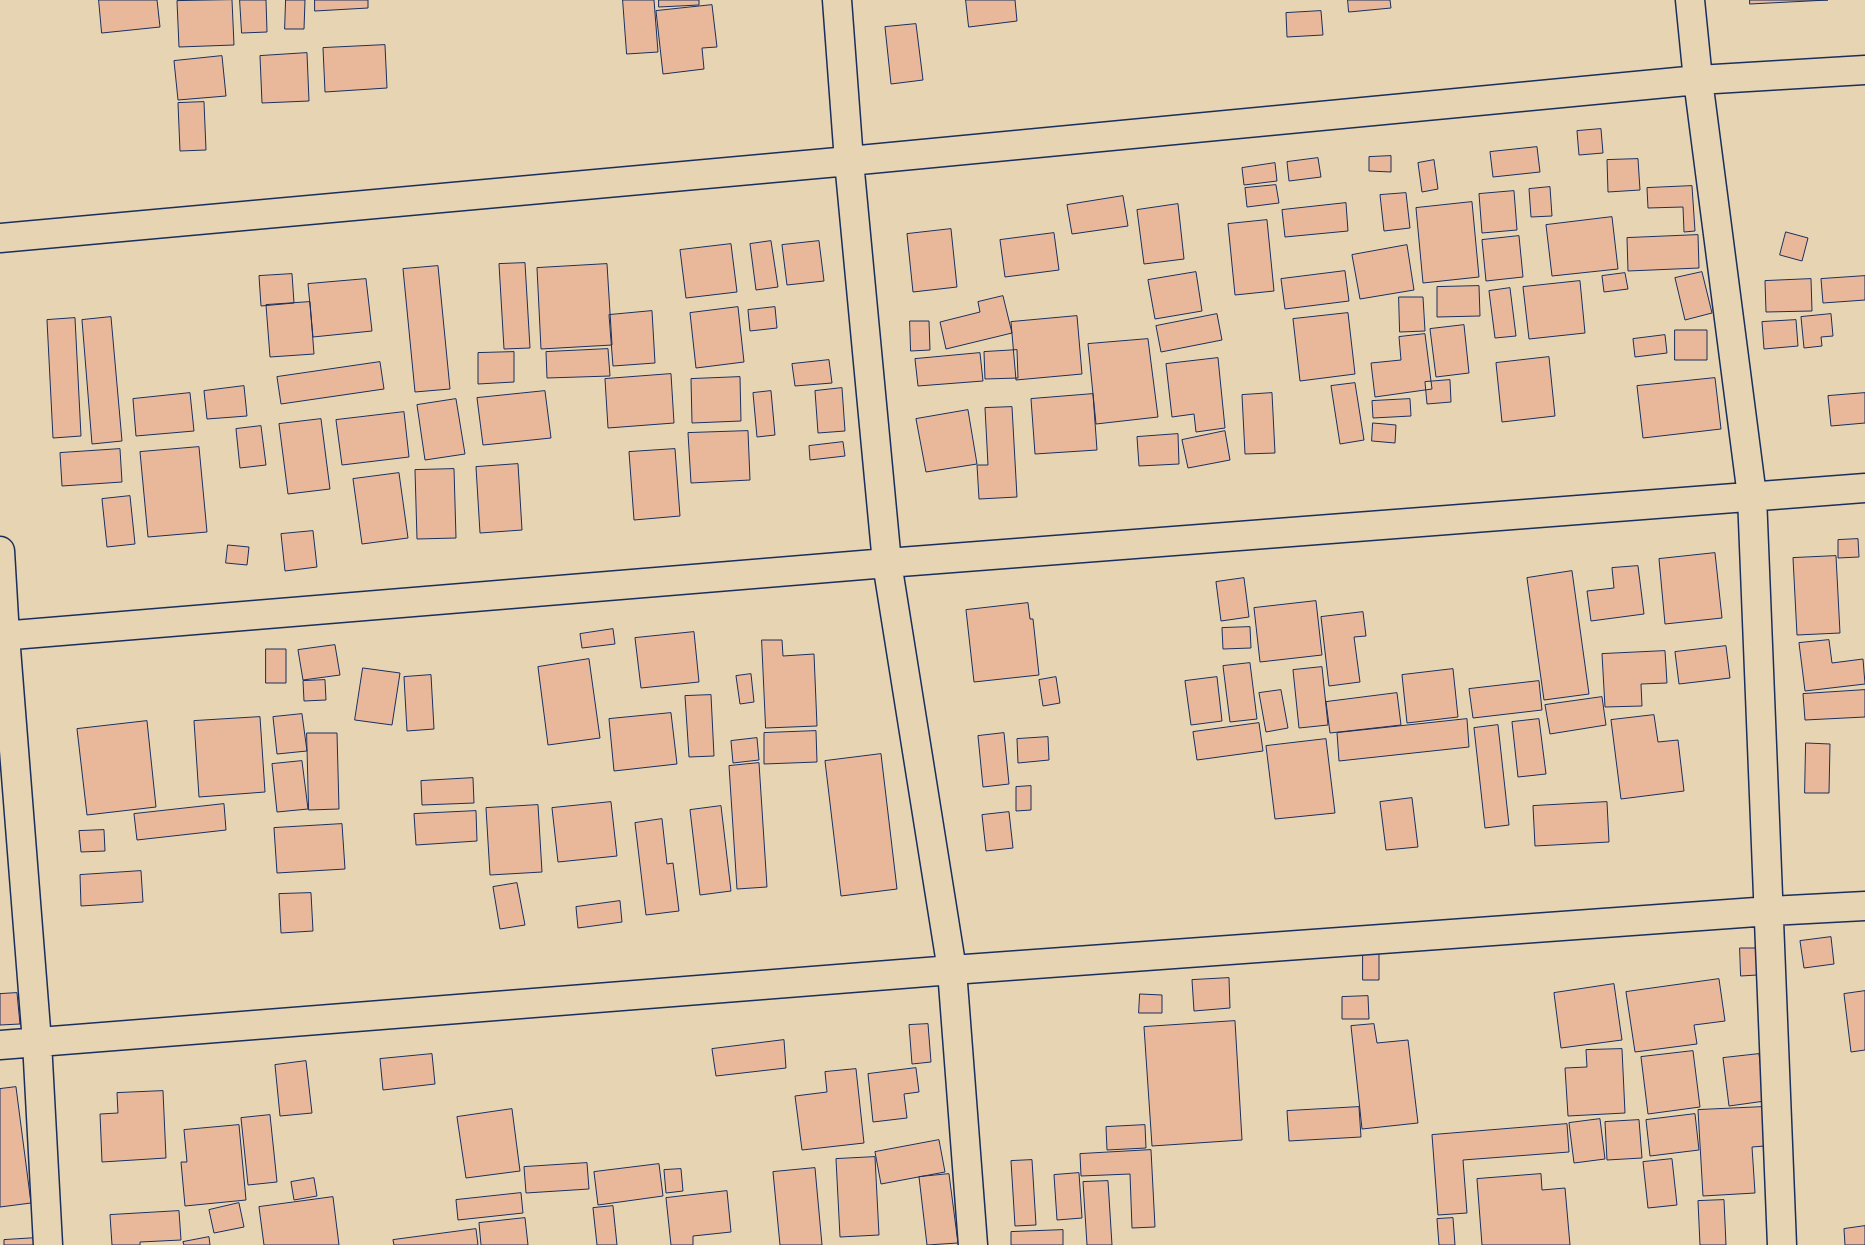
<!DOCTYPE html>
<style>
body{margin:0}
canvas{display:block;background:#e7d4b2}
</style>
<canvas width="1865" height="1245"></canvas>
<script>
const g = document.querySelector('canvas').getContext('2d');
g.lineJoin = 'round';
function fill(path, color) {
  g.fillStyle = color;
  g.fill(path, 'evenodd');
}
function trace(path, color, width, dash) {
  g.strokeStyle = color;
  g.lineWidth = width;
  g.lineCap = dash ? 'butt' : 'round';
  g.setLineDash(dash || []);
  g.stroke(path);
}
const building = new Path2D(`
 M99,0H157L160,27L102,33Z
 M232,0L234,45L179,47L177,1Z
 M240,0H266L267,32L242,33Z
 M286,0H305L304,29H285Z
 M315,0H368V8L315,11Z
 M623,0H654L658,52L627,54Z
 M659,0H699V5L659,7Z
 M966,0H1015L1017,21L969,27Z
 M1348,0H1390L1391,8L1349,12Z
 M1750,0H1828L1750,4Z
 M712,5L717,47L702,48L704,69L663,74L656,11Z
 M1321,11L1323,35L1287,37L1286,13Z
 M916,24L923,80L891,84L885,27Z
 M385,45L387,88L325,92L323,48Z
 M307,53L309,101L262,103L260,56Z
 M222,56L226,96L178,100L174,61Z
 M204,102L206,150L180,151L178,103Z
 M1601,129L1603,153L1579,155L1577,131Z
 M1537,147L1540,172L1493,177L1490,152Z
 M1391,156V172L1369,171V157Z
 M1318,158L1321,177L1289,181L1287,162Z
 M1638,159L1640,190L1608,192L1607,160Z
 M1434,160L1438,189L1422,192L1418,163Z
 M1275,163L1277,181L1244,185L1242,168Z
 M1276,185L1279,203L1247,207L1245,188Z
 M1692,186L1695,231L1684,232L1683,207L1648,208L1647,188Z
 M1550,187L1552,216L1531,217L1529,189Z
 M1514,191L1517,230L1482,233L1479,194Z
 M1406,193L1410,228L1384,231L1380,195Z
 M1123,196L1128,226L1072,234L1067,205Z
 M1472,202L1479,277L1423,283L1416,208Z
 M1346,203L1348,231L1285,237L1282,210Z
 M1178,204L1184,259L1144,264L1137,210Z
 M1612,217L1618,269L1552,276L1546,225Z
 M1267,220L1274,291L1235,295L1228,224Z
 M951,229L957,287L913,292L907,234Z
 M1786,232L1808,238L1802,261L1780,255Z
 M1054,233L1059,270L1005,277L1000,240Z
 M1698,235L1699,268L1628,271L1627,238Z
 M1519,236L1523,277L1486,281L1482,240Z
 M771,241L778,287L756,290L750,244Z
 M819,241L824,281L787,285L782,245Z
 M731,244L737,292L686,298L680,250Z
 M1407,245L1414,290L1360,299L1352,255Z
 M525,263L530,348L504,349L499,264Z
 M607,264L612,345L541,349L537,268Z
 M438,266L450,389L415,392L403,269Z
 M1345,271L1349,301L1285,309L1281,279Z
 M1196,272L1202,311L1155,319L1148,280Z
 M1702,272L1712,313L1685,320L1675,278Z
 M1625,273L1628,289L1604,292L1602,276Z
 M292,274L294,303L261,306L259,276Z
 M1865,276V300L1823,303L1821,279Z
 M366,279L372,331L313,337L308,284Z
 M1811,279L1812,311L1766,312L1765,281Z
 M1580,281L1585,333L1529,339L1523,287Z
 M1479,286L1480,316L1437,317V287Z
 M1510,288L1516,336L1495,338L1489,291Z
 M1003,296L1012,333L946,349L940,322L980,312L978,302Z
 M1399,297H1423L1425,331L1400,332Z
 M310,302L314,354L270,357L266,305Z
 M738,307L744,362L696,368L690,313Z
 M775,307L777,328L750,331L748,310Z
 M652,311L655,363L613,366L609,315Z
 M1348,313L1355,374L1300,381L1293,319Z
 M1217,314L1222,340L1161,352L1156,326Z
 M1831,314L1833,336L1821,337L1822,346L1804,348L1801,317Z
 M1077,316L1082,374L1016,380L1011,322Z
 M111,317L122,441L92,444L82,320Z
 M75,318L81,436L53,438L47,320Z
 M1796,320L1798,346L1764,349L1762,322Z
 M910,321H929L930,350L911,351Z
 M1464,325L1469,373L1436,377L1430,329Z
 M1675,330H1707V360H1675Z
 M1425,334L1432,389L1375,397L1371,363L1401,360L1399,337Z
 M1665,335L1667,353L1635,357L1633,339Z
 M1148,339L1158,417L1096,424L1088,344Z
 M608,349L610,376L547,378L546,352Z
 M1017,350L1018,378L985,379L984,352Z
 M514,352V382L478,384V353Z
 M980,353L983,381L918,386L915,359Z
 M1549,357L1555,416L1502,422L1496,363Z
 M1218,358L1225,428L1196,432L1194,414L1172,417L1166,364Z
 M829,360L832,383L795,386L792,364Z
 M380,362L384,389L281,404L277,377Z
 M671,374L674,423L608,428L605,379Z
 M740,377L741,421L692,423L691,379Z
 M1715,378L1721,429L1643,438L1637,386Z
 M1450,380L1451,402L1427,404L1425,382Z
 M1355,383L1364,440L1340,444L1331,386Z
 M244,386L247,416L207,419L204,391Z
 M842,388L845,431L818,433L815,391Z
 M545,391L551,438L483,445L477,398Z
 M771,391L775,435L757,437L753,393Z
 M190,393L194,431L136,436L133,399Z
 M1272,393L1275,453L1245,454L1242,395Z
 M1865,393V423L1831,426L1828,396Z
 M1093,394L1097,450L1035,454L1031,399Z
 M456,399L465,454L425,460L417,405Z
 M1410,399L1411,416L1373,418L1372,401Z
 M1012,407L1017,497L979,499L977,465H988L985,408Z
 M968,410L977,464L926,472L916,419Z
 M404,412L409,457L342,465L336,420Z
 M321,419L330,489L288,494L279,424Z
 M1373,423L1396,425L1395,443L1372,441Z
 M261,426L266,465L240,468L236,429Z
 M748,431L750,480L691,483L688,433Z
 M1225,431L1230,460L1188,468L1182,440Z
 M1178,434L1179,464L1139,466L1137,437Z
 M843,442L845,456L810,460L809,446Z
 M199,447L207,532L148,537L140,452Z
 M120,449L122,482L62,486L60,453Z
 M675,449L680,516L634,520L629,452Z
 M518,464L522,530L480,533L476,467Z
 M454,469L456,538L417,539L415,470Z
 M399,473L408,538L362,544L353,479Z
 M130,496L135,544L107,547L102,499Z
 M313,531L317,567L285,571L281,534Z
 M1858,539L1859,557L1838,558V540Z
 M228,545L249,547L247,565L226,563Z
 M1715,553L1722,618L1665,624L1659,559Z
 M1836,556L1840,633L1797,635L1793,558Z
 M1638,566L1644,614L1591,621L1587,591L1614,588L1612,568Z
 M1572,571L1589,694L1544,700L1527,578Z
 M1244,578L1249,617L1221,621L1216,582Z
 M1316,601L1322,655L1260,662L1254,608Z
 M1028,603L1030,619H1033L1039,675L974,682L966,610Z
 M1363,612L1366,636L1354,637L1360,682L1329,686L1321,617Z
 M1250,627L1251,648L1223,649L1222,628Z
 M613,629L615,644L582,648L580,634Z
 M694,632L699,682L641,688L635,638Z
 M762,640H782L783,656L814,654L817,726L766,728Z
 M1829,640L1832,663L1863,659L1865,684L1805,691L1799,643Z
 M335,645L340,675L303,680L298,650Z
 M1726,646L1730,678L1679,684L1675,652Z
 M266,649H286V683H266Z
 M1665,651L1667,683L1641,684L1642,706L1605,707L1602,654Z
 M589,659L600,738L548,745L538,667Z
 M1250,663L1257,719L1230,722L1223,666Z
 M1322,667L1328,725L1299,728L1293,670Z
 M363,668L400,673L392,725L355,720Z
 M1453,669L1458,717L1407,723L1402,675Z
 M751,674L754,702L740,704L736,676Z
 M431,675L434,729L407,731L404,677Z
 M1056,677L1060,703L1043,706L1039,680Z
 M1217,677L1222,721L1191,725L1185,681Z
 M325,680L326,700L304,701L303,681Z
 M1539,681L1542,710L1473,718L1469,689Z
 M1281,690L1288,728L1266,732L1259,693Z
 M1865,690V717L1805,720L1803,694Z
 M1397,693L1401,725L1330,733L1326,702Z
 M711,695L714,756L689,757L685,696Z
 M1602,697L1606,725L1550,734L1545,705Z
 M671,713L677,764L614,771L609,719Z
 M302,714L307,751L277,754L273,717Z
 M1654,715L1658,742L1678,740L1684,791L1621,799L1611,720Z
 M260,717L265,792L199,797L194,721Z
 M1467,719L1469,747L1339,761L1337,733Z
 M1539,719L1546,774L1518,777L1512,722Z
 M147,721L156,807L87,815L77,729Z
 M1259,723L1263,751L1197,760L1193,732Z
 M1498,725L1509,825L1485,828L1474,728Z
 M816,731L817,762L764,764V733Z
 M307,733H337L339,809L309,810Z
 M1004,733L1009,784L983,787L978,736Z
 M1048,737L1049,760L1018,763L1017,739Z
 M757,738L759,760L733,763L731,741Z
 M1326,739L1335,813L1275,819L1266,746Z
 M1806,743L1830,744L1829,793H1805Z
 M881,754L897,889L841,896L825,761Z
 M302,761L308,809L277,812L272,764Z
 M759,763L767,887L737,889L729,766Z
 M473,778L474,803L422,805L421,781Z
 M1031,786V810L1016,811V787Z
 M1412,798L1418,847L1386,850L1380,802Z
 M611,802L617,856L558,862L552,808Z
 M1607,802L1609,842L1535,846L1533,806Z
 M224,804L226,830L137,840L134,814Z
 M538,805L542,872L490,875L486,808Z
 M721,806L731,891L700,895L690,810Z
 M476,811L477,841L416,845L414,814Z
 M1009,812L1013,848L986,851L982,815Z
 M662,819L667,864L673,863L679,911L646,915L635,823Z
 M342,824L345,869L277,873L274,828Z
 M104,830L105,851L81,852L79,831Z
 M141,871L143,902L81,906L80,875Z
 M517,883L525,925L500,929L493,887Z
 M311,893L313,931L281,933L279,894Z
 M620,901L622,922L578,928L576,907Z
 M1831,937L1834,964L1804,968L1800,941Z
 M1363,947H1379V980H1363Z
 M1740,948H1756L1757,975L1741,976Z
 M1229,978L1230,1008L1194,1011L1192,980Z
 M1719,979L1725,1021L1694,1025L1697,1044L1635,1052L1626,992Z
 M1614,984L1622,1040L1561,1048L1554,993Z
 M1865,991V1050L1851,1052L1844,994Z
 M17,993L20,1024L0,1025V994Z
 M1140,994L1162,995V1013H1139Z
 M1368,996L1369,1019H1342V997Z
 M1235,1021L1242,1140L1152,1146L1144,1027Z
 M928,1024L931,1062L912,1064L909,1025Z
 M1374,1024L1377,1043L1408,1040L1418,1123L1362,1129L1351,1026Z
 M784,1040L786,1068L716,1076L712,1049Z
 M1622,1049L1625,1113L1568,1116L1565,1068L1587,1067L1586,1050Z
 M1693,1051L1700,1107L1648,1114L1641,1057Z
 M432,1054L435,1084L383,1090L380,1059Z
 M1759,1054L1765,1101L1729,1106L1723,1058Z
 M306,1061L312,1113L280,1116L275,1065Z
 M916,1068L919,1092L904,1094L907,1118L873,1122L868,1074Z
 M856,1069L864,1143L802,1150L795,1096L827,1092L825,1072Z
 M16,1087L31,1203L0,1207V1089Z
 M163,1091L166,1158L102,1162L100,1114L118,1113L117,1093Z
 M1359,1107L1361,1137L1289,1141L1287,1111Z
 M1763,1107L1765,1146L1752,1147L1755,1193L1703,1196L1698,1110Z
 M512,1109L520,1171L466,1178L457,1117Z
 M1695,1114L1699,1150L1650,1156L1646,1120Z
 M270,1115L277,1182L248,1185L241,1118Z
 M1600,1119L1605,1159L1574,1163L1569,1123Z
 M1639,1120L1642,1158L1607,1160L1605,1122Z
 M1567,1124L1569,1152L1463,1160L1467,1213L1438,1215L1432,1135Z
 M239,1125L246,1200L185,1206L181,1162H187L184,1130Z
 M1145,1125L1146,1148L1107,1150L1106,1127Z
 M939,1140L945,1172L881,1184L875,1152Z
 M1151,1150L1155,1227L1132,1228L1130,1174L1081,1176L1080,1154Z
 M875,1157L879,1235L840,1237L836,1159Z
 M1672,1159L1677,1205L1648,1208L1643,1162Z
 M1032,1160L1036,1225L1015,1226L1011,1161Z
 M587,1163L589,1189L526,1193L524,1167Z
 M659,1164L663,1196L598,1205L594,1172Z
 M815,1168L822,1245H780L773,1172Z
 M681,1169L683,1191L666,1193L664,1170Z
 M1079,1173L1082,1218L1057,1220L1054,1175Z
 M949,1174L958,1243L927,1245L919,1177Z
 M1541,1174L1542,1190L1565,1188L1570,1245H1482L1477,1179Z
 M314,1178L317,1196L294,1200L291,1182Z
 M1108,1181L1112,1245H1087L1083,1182Z
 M727,1191L731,1232L693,1236V1245H671L666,1198Z
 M521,1193L523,1213L458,1220L456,1200Z
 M333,1197L339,1245H264L259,1207Z
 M1724,1200L1726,1245H1700L1698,1201Z
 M239,1203L244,1227L214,1233L209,1210Z
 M613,1206L617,1245H597L593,1208Z
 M179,1211L181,1240L140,1242V1245H112L110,1215Z
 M525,1218L528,1245H481L479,1223Z
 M1453,1218L1455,1245H1439L1437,1219Z
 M1865,1226V1245H1845L1844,1229Z
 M476,1229L478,1245H394L393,1240Z
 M1063,1230V1245H1011V1232Z
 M209,1237L210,1245H184L183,1242Z
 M36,1238V1245H4V1240Z`);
const minor = new Path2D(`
 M837,0L849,161L887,563L952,970L973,1245
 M1690,0L1698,80L1752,496L1782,1245
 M0,238L849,161L1698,80L1865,70
 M0,551L5,636L37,1042L48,1245
 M0,636L887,563L1865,488
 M0,1045L952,970L1770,911L1865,906`);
fill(building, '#e9b89b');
trace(building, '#1b2f5e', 1);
trace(minor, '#1b2f5e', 31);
trace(minor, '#e7d4b2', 28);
</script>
